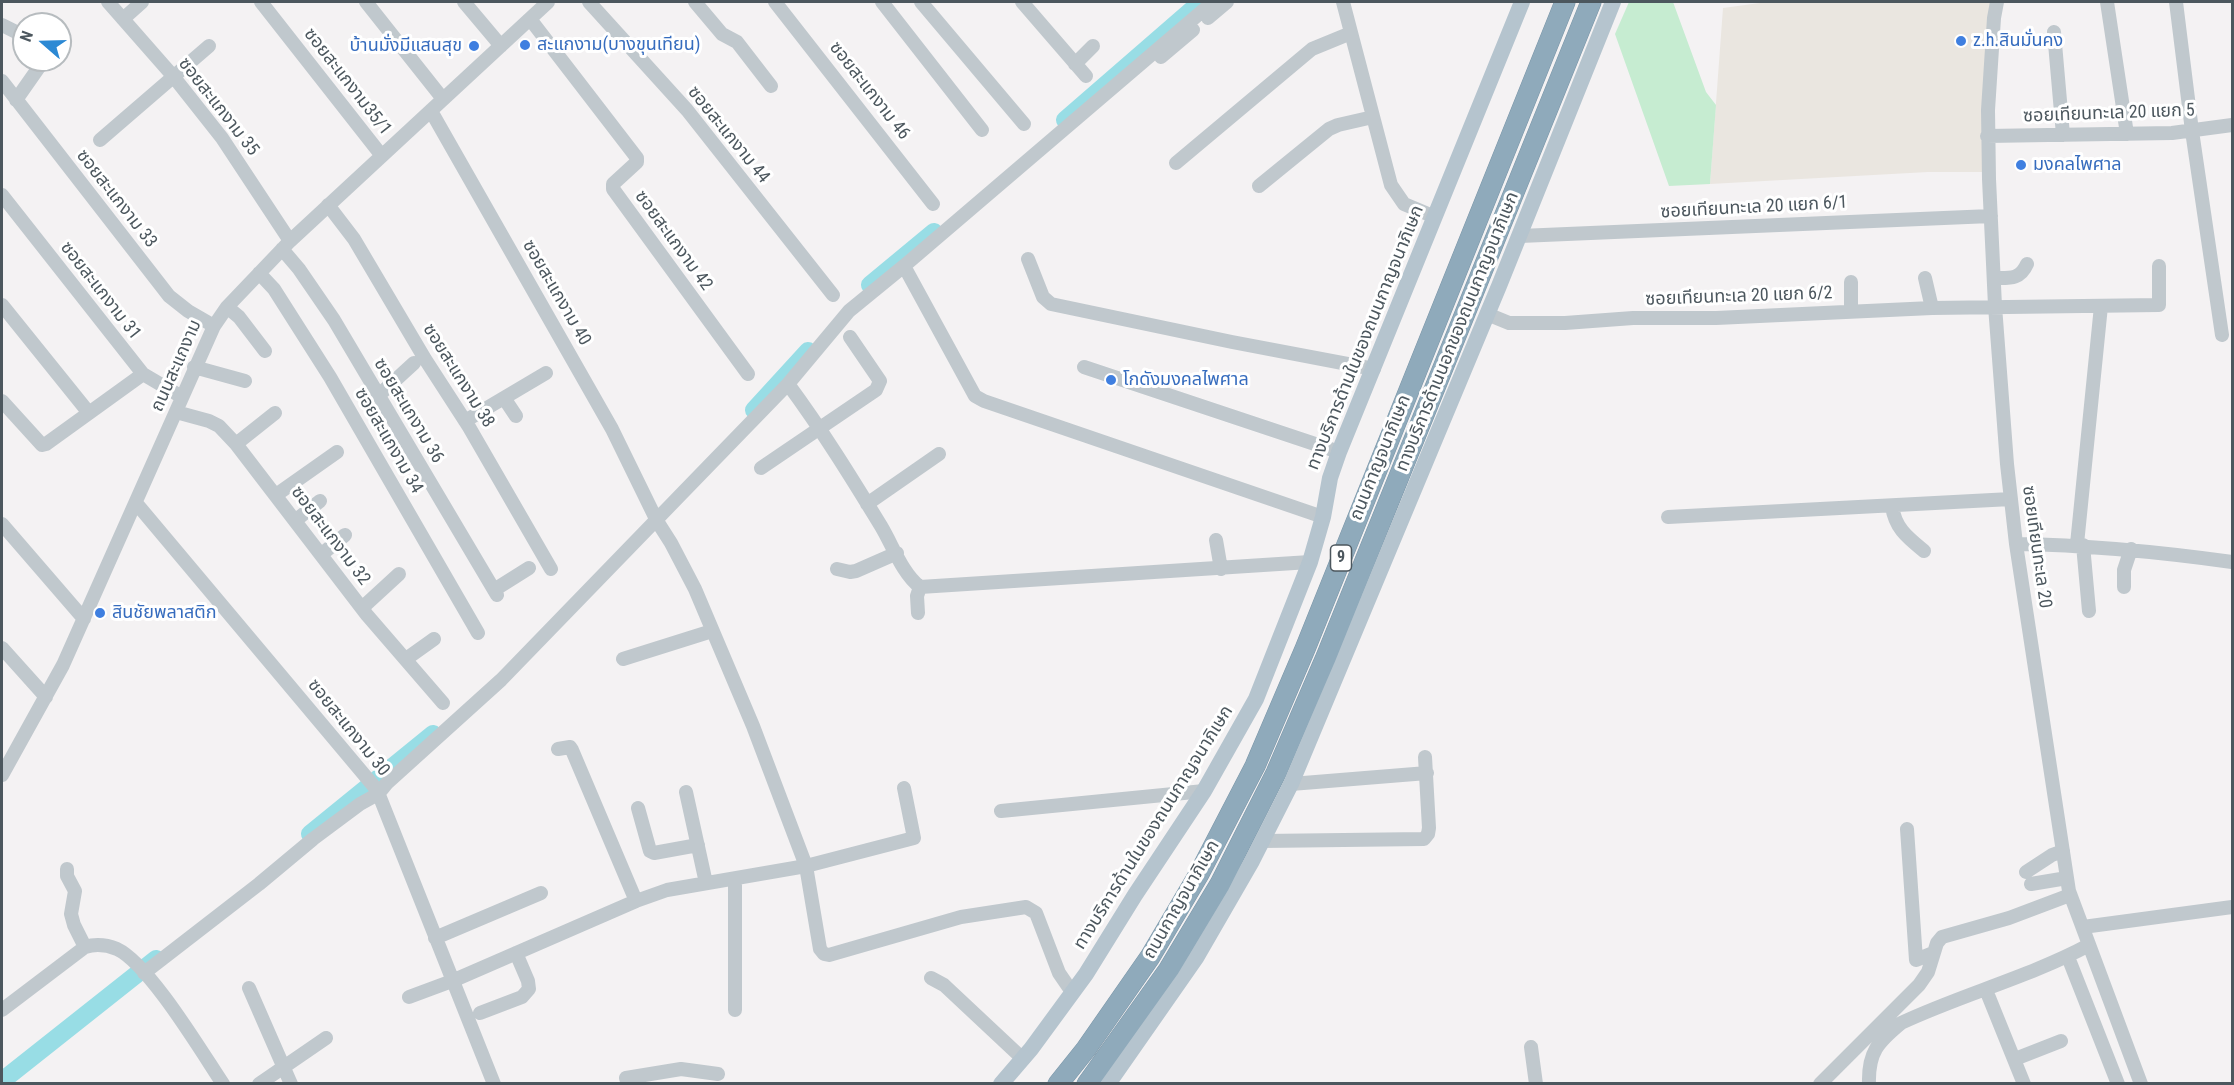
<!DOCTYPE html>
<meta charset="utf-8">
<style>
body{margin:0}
#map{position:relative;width:2234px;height:1085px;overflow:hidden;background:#f4f2f3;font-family:"Roboto Condensed",sans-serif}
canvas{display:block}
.frame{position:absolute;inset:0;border:3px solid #4c575e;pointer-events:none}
.north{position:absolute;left:12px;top:12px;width:60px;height:60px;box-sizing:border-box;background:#fff;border:2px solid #b7bcbf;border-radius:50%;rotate:290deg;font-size:16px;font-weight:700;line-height:24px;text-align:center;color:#4c575e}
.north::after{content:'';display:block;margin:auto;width:21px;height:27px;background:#2c89d4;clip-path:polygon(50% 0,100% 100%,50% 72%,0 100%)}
</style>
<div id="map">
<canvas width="2234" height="1085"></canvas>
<div class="frame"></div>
<div class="north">N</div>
</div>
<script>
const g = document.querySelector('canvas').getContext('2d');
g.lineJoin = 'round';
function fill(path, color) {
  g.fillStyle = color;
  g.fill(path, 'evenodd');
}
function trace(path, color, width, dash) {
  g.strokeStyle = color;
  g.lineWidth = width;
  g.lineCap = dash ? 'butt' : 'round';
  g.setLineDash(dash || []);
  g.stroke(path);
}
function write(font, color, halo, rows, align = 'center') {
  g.font = font + ' "Roboto Condensed","Noto Sans Thai",sans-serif';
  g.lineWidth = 6;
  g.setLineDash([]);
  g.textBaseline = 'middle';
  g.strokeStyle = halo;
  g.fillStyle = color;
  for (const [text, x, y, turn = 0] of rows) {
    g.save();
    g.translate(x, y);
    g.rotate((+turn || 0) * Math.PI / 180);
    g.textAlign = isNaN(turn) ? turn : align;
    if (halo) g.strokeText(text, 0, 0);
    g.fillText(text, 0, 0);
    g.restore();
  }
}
const commercial = new Path2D(`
 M1767,2H1993L1984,172H1928L1710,184L1723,8Z`);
const green = new Path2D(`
 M1629,2H1673L1706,92L1716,105L1710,184L1669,186L1615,34Z`);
const river = new Path2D(`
 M1065,120L1201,2
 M870,285L934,232
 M754,410L808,351
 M310,834L433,734
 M2,1081L156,959`);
const minor = new Path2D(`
 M108,2L173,76L222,138L290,241
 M261,2L382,156
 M366,2L443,99
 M464,2L501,46
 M589,2L687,110L833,295
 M695,2L722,34L737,42L771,86
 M775,2L933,204
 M882,2L982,130
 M921,2L1024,124
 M1022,2L1086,76
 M1343,2L1391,185L1404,204L1435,217
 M1997,2L1994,18L1988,110L1989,179L1995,306L2007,464L2016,544L2069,891L2141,1084
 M2107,2L2127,134
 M2176,2L2192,131L2222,335
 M1208,18L1227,2
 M123,19L142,2
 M530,19L637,158V162L613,184V189L748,374
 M2,25L24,36
 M2054,32L2063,135
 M1161,57L1193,30
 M1075,64L1093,46
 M2,81L169,296L188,311L214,326
 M16,100L44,60
 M431,111L612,429L657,521L671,543L695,589L753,726L806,866L820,949L824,954L829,955L961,917L1026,907L1036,913L1059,973L1072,992
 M1987,136L2172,133L2232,125
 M100,140L209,46
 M1176,163L1312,49L1351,33
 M1259,186L1329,129L1338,125L1373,117
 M2,195L143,374L182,397
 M328,205L354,239L425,359L469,427L551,569
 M1520,236L1991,216
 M282,249L299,269L334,320L497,595
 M1028,259L1043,297L1051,304L1232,342L1374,369
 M904,266L1213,2
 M259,273L274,289L330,377L478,633
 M1925,278L1932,308
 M1994,278C2009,278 2020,280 2027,264
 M1851,282V311
 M2,305L89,413
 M227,307L239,317L265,351
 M1487,314L1509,323H1565L1633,318H1716L1932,308L2159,305V266
 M194,367L245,381
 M1084,367L1339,452
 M788,384C822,430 851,477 881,526C893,546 902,573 920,587L1310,562
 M378,396L414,363
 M504,398L516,416
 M2,401L42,445L46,444L143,374
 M176,412L209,421L219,426L236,444L367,615L443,703
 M465,421L546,373
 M236,444L275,413
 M761,468L876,390L880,381L850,337
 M276,495L337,452
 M136,503L377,790L494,1084
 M867,504L939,454
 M1892,506C1895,528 1907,537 1924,551
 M1668,517L2011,499
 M296,520L320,501
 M2,524L84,619
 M1216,540L1221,569
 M2016,544C2089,545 2160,552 2232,562
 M2077,544L2101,306
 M2083,545L2089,611
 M322,554L345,535
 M837,569L850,572L856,571L897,553
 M2124,587V570L2131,549
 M494,590L529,568
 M362,608L399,574
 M918,613L917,596L920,587
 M2,648L46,697
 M406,659L434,639
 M623,659L712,631
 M558,749L570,747L572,750L636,901
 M2,775L63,665L214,326L227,307L290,241L548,2
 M1291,784L1427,773
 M686,792L706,883
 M638,808L650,851L654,853L698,845
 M1001,811L1204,791
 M1907,829L1916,960L1933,953
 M1263,841L1424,839L1428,834L1429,828L1425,757
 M67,869V876L75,891L71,914L74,925L85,947
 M2026,872L2052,855L2063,851
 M2031,884L2067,878
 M2083,927L2232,907
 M435,938L541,893
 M2068,957L2118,1084
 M144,973L259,884L313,839L360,804L378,794L387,783L501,680L788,384L849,311L904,266L975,396L984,401L1323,517
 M931,978L944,985L1023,1059
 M249,988L291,1084
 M1986,990L2024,1084
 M409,997L452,981L636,901L667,890L806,866L914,838L904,788
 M2,1010L85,947C95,944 107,945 117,949C149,964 201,1051 223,1084
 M735,1010V879
 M480,1013L522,997L529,989L528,981L516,953
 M1531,1047L1536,1084
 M2015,1059L2061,1041
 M259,1084L326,1038
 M628,1084L626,1078L681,1069L718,1074
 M1820,1084L1919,985L1928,972L1937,943L1942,937L2009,918L2070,895
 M1869,1084C1868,1052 1878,1042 1901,1023C1963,994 2029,977 2089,945`);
const major = new Path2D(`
 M1001,1084L1031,1049L1086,974L1135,895L1204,791L1256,699L1310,562L1323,517L1330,478L1339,452L1522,2
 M1108,1084L1196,958L1252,861L1291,784L1499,286L1613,2`);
const highway = new Path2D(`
 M1058,1084L1086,1049L1150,957L1199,874L1255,766L1305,649L1565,2
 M1087,1084L1169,969L1220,884L1276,773L1326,657L1591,2`);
const markers = [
 [1961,41,6,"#3f7fe0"],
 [525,45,6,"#3f7fe0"],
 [474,46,6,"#3f7fe0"],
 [2021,165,6,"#3f7fe0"],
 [1111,380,6,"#3f7fe0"],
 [100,613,6,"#3f7fe0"]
];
const shields = [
 [1341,558,21]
];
const shieldNames = [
 ["9",1341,558]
];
const shopNames = [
 ["z.h.สินมั่นคง",1973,41],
 ["สะแกงาม(บางขุนเทียน)",537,45],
 ["บ้านมั่งมีแสนสุข",462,46,"right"],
 ["มงคลไพศาล",2033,165],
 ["โกดังมงคลไพศาล",1123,380],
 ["สินชัยพลาสติก",112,613]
];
const streetNames = [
 ["ซอยสะแกงาม35/1",347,82,52],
 ["ซอยสะแกงาม 46",869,91,52],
 ["ซอยสะแกงาม 35",218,107,52],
 ["ซอยเทียนทะเล 20 แยก 5",2109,114,-2],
 ["ซอยสะแกงาม 44",728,135,51],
 ["ซอยสะแกงาม 33",116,199,52],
 ["ซอยเทียนทะเล 20 แยก 6/1",1754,208,-3],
 ["ซอยสะแกงาม 42",673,241,54],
 ["ซอยสะแกงาม 31",100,291,52],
 ["ซอยสะแกงาม 40",556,293,60],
 ["ซอยเทียนทะเล 20 แยก 6/2",1739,297,-2],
 ["ทางบริการด้านนอกของถนนกาญจนาภิเษก",1458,332,-68],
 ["ทางบริการด้านในของถนนกาญจนาภิเษก",1366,338,-68],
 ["ถนนสะแกงาม",177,366,-66],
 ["ซอยสะแกงาม 38",458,376,58],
 ["ซอยสะแกงาม 36",408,411,59],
 ["ซอยสะแกงาม 34",388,441,60],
 ["ถนนกาญจนาภิเษก",1381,458,-68],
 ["ซอยสะแกงาม 32",330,536,53],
 ["ซอยเทียนทะเล 20",2036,547,82],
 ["ซอยสะแกงาม 30",348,728,51],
 ["ทางบริการด้านในของถนนกาญจนาภิเษก",1154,828,-58],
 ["ถนนกาญจนาภิเษก",1182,900,-60]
];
fill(commercial, '#eae6e0');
fill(green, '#c6ecd1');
trace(river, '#98dde5', 18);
trace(highway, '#7a95a7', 21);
trace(minor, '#c0c8cd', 14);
trace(major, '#b5c4ce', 16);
trace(highway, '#8faabb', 20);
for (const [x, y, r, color] of markers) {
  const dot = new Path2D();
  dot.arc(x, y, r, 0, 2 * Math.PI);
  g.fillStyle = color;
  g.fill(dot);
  trace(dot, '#fff', 2);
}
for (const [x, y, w] of shields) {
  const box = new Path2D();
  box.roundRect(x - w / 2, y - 13, w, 26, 4.5);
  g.fillStyle = '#fff';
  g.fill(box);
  trace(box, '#4c575e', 1.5);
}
write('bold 16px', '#4c575e', null, shieldNames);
write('18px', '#366cbe', '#fff', shopNames, 'left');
write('18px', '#4c575e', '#fff', streetNames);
</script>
